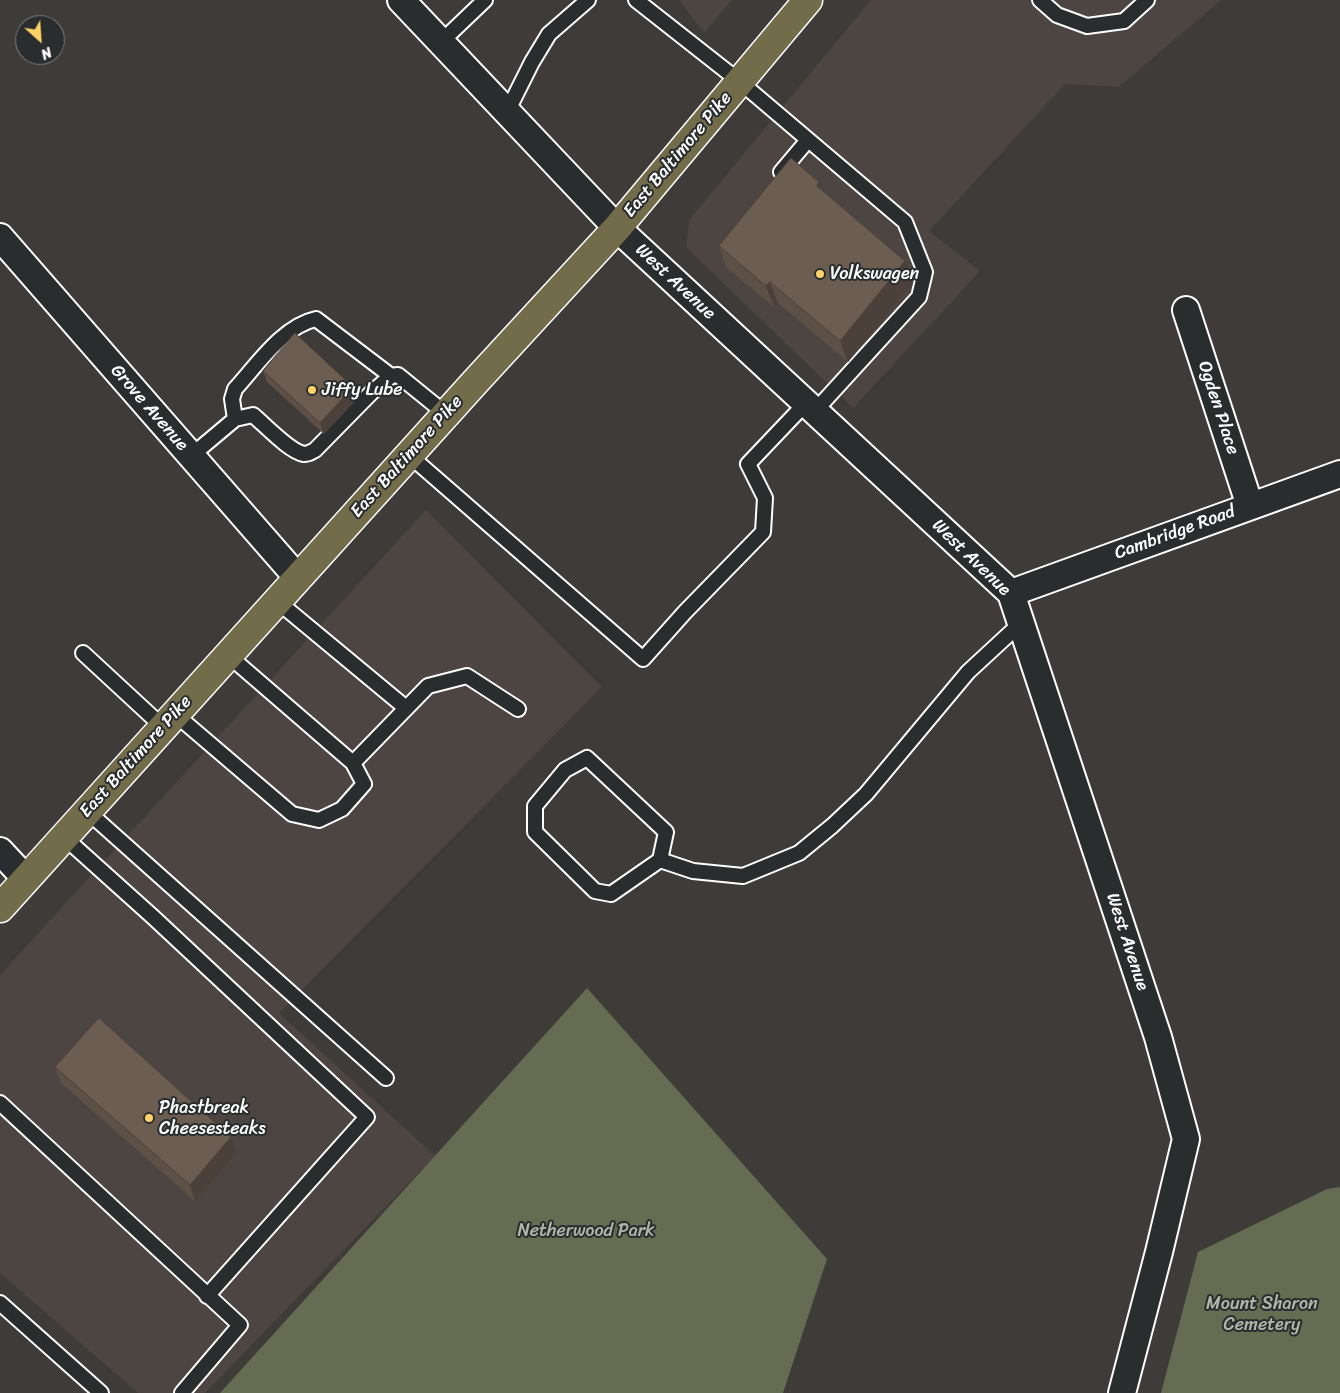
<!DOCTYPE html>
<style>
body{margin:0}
#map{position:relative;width:1340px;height:1393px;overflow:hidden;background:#3e3b39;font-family:Sriracha,sans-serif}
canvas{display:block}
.north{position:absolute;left:15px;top:15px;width:50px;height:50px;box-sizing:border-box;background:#2a2d2e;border:1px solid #7f8182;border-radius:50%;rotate:154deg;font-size:14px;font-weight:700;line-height:20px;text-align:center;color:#fff}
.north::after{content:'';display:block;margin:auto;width:18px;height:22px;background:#ffd166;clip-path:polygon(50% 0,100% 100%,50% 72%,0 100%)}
</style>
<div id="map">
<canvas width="1340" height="1393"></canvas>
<div class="north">N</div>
</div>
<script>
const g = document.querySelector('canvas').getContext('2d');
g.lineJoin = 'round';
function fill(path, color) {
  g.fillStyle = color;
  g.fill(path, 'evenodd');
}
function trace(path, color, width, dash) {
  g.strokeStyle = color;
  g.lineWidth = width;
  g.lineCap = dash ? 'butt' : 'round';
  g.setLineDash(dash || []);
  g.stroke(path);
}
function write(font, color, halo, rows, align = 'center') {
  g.font = font + ' Sriracha,sans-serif';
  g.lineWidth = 4;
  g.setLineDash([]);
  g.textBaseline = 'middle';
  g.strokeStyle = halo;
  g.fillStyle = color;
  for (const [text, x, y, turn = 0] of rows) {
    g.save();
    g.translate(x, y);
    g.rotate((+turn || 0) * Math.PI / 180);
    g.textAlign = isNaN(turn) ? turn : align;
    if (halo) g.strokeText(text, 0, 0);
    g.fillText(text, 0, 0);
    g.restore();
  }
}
const built = new Path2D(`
 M679,0H732L704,33Z
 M871,0H1221L1119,87L1065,84L929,231L980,271L853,408L686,247L689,220Z
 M426,510L602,687L279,1013L435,1156L205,1393H138L0,1273V975Z`);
const green = new Path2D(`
 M587,988L827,1259L783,1393H220Z
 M1340,1187V1393H1161L1198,1252L1327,1189Z`);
const service = new Path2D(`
 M636,0L739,81L905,222L925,272L919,297L815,411
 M1040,0L1057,15L1087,26L1124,21L1147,0
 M441,42L485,0
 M507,112L532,62L549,34L588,0
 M781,172L808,140
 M235,419L232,399L235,389C257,365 283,326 316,319L391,376
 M409,455L643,659L685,612L763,532L765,498L748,464L806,403
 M191,456L235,419L253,415C265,425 290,452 304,454C309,454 311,452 315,450L371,393L391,376L398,375L446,414
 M277,601L406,708
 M83,653L163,727
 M228,655L353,763
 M175,714L292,814L319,820L342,809L364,784L353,763L428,686L467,676L518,709
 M87,811L386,1078
 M64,837L153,917L367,1117L207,1296
 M660,860L611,894L595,891L535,832V806L565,770L587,758L666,832L660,860L693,871L743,876L799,853L832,826L866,794L968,672L1021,623
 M0,1103L240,1325L182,1393
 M0,1303L101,1393`);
const minor = new Path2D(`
 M401,0L617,228L1011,593L1158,1037L1186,1139L1159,1252L1122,1393
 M0,237L298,578
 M1186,310L1250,506
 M1011,593L1340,474
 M0,851L26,879`);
const primary = new Path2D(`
 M0,908L476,381L617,228L808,0`);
const wall = new Path2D(`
 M819,182L823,191L913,282L848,362L778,303L774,307L726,267L719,246Z
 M263,371L353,387L357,399L324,434L267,382Z
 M55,1067L237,1153L195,1201L61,1083Z`);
const shadedWall = new Path2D(`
 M819,182L827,203L817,186Z
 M905,261L913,282L848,362L840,341Z
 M770,282L778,303L774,307L766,286Z
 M353,387L357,399L324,434L320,423Z
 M231,1137L237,1153L195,1201L190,1185Z`);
const building = new Path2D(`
 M791,158L819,182L817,186L905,261L840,341L770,282L766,286L719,246Z
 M295,333L353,387L320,423L263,371Z
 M99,1018L231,1137L190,1185L55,1067Z`);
const markers = [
 [820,274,5,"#ffd166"],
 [312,390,5,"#ffd166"],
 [149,1118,5,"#ffd166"]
];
const streetNames = [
 ["East Baltimore Pike",678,155,-50],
 ["West Avenue",675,282,43],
 ["Grove Avenue",149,408,49],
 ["Ogden Place",1218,408,72],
 ["East Baltimore Pike",407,457,-48],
 ["Cambridge Road",1175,533,-20],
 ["West Avenue",971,558,44],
 ["East Baltimore Pike",136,757,-48],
 ["West Avenue",1127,942,72]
];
const poiNames = [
 ["Volkswagen",830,274],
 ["Jiffy Lube",322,390],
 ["Phastbreak",159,1108],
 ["Cheesesteaks",159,1129]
];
const parkNames = [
 ["Netherwood Park",586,1231],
 ["Mount Sharon",1262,1304],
 ["Cemetery",1262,1325]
];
fill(built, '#4c4541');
fill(green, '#656c52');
trace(service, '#fff', 18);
trace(minor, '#fff', 30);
trace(primary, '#fff', 31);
trace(service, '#2a2d2e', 14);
trace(minor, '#2a2d2e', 26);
trace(primary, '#736c4b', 28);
fill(wall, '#5d5047');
fill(shadedWall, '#4c413a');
fill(building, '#6c5d53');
trace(building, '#4c413a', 1);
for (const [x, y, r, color] of markers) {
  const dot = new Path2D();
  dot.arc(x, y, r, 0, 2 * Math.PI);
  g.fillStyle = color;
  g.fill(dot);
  trace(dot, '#2a2d2e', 2);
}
write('18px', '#fff', '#2a2d2e', streetNames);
write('18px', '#fff', '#2a2d2e', poiNames, 'left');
write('18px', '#b2b6a8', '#2a2d2e', parkNames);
</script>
